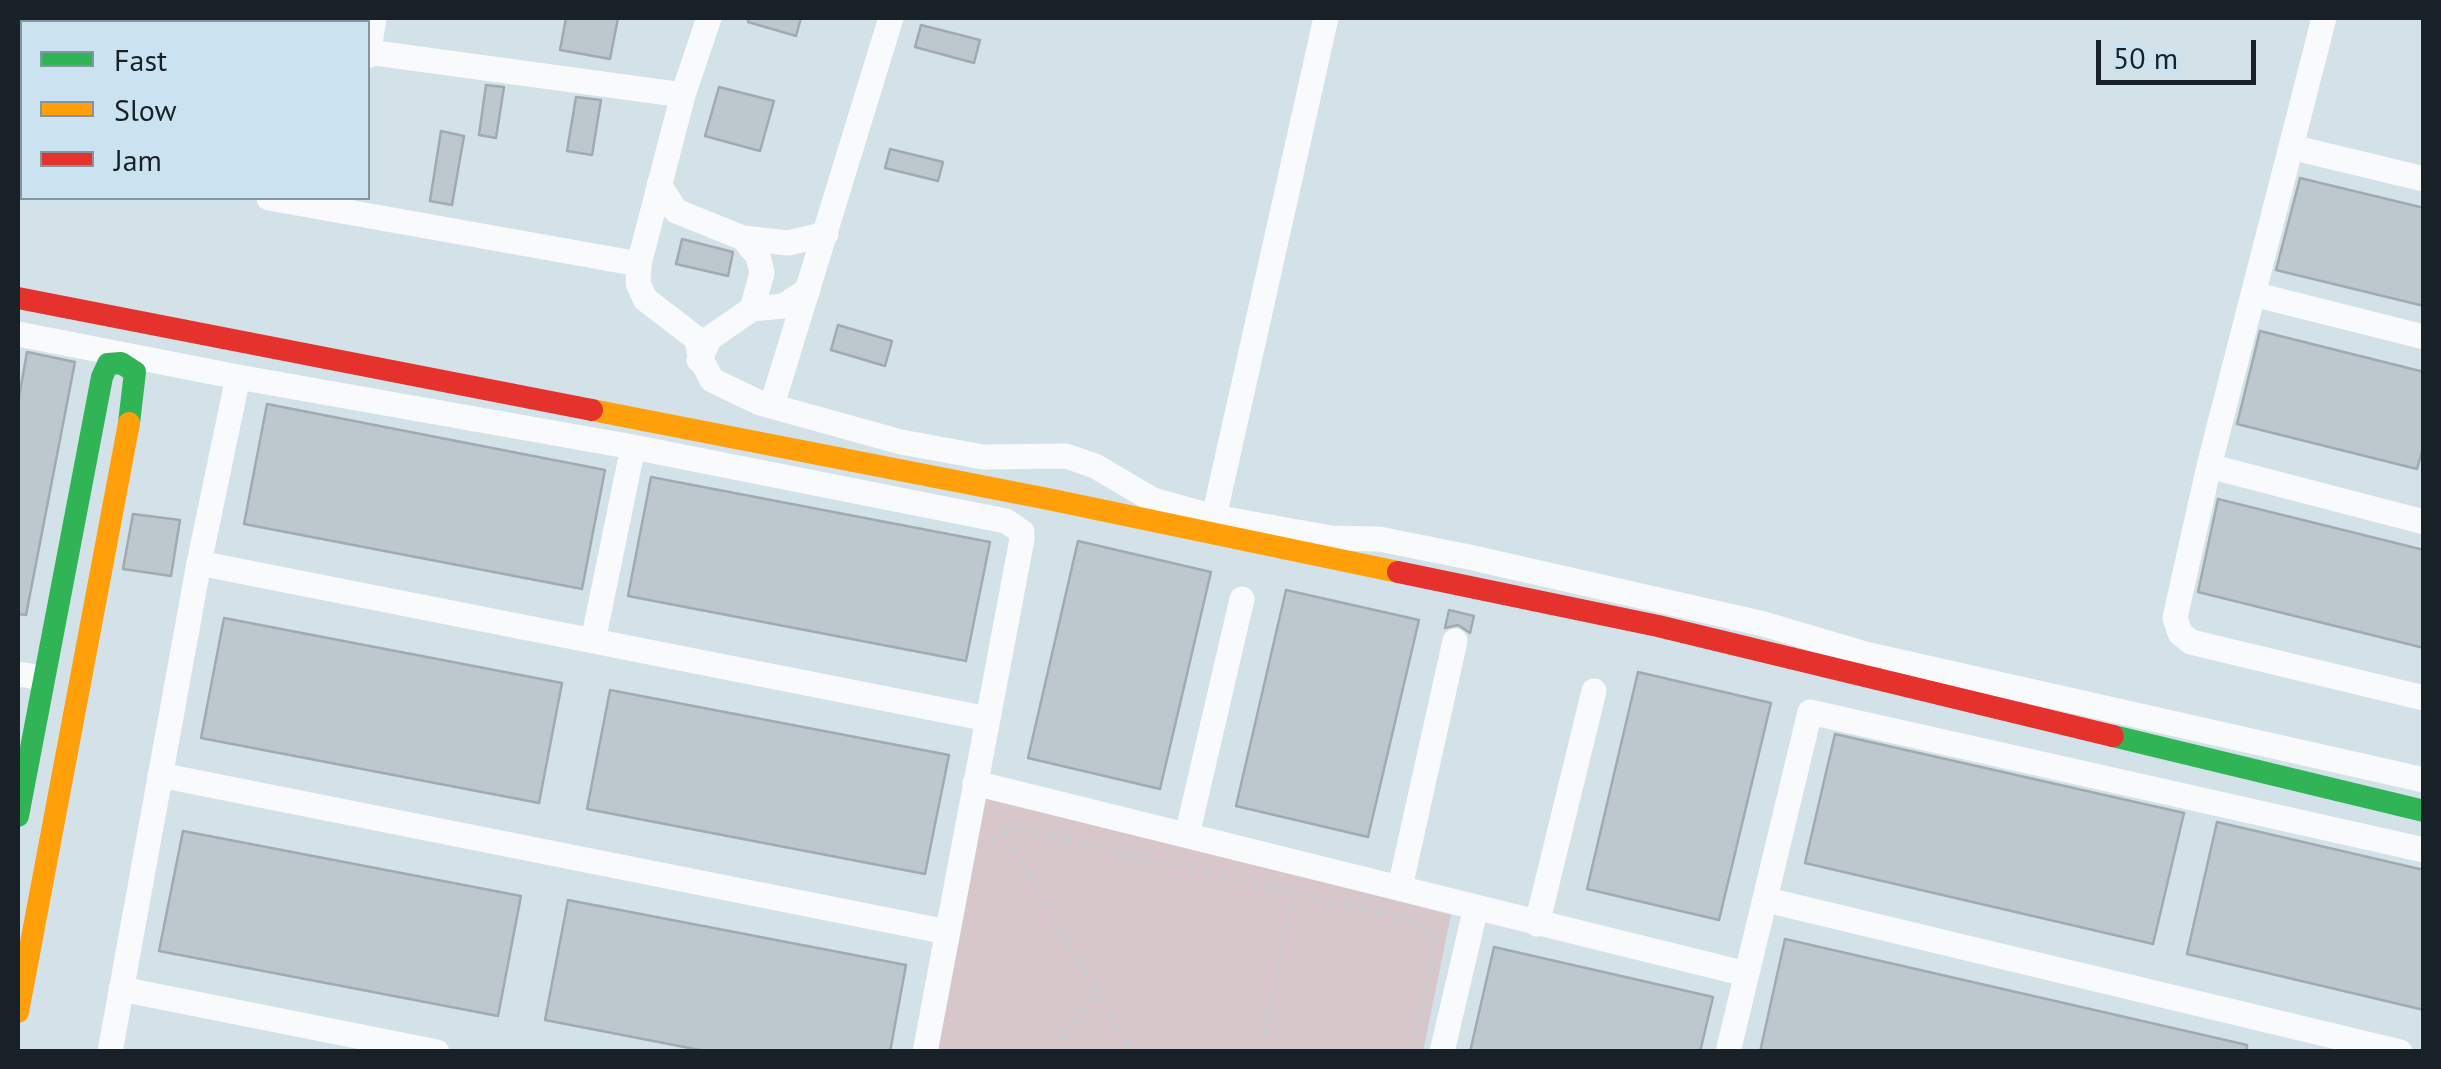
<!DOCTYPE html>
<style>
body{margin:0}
#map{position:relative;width:2441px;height:1069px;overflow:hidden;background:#d3e1e9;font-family:"PT Sans",sans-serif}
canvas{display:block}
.frame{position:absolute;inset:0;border:20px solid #182127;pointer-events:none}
.legend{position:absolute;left:20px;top:20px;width:350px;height:180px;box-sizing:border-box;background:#cbe3f1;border:2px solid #8395a0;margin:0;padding:12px 18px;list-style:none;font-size:30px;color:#182127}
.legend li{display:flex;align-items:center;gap:20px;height:50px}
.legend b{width:50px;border:2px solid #8395a0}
.scale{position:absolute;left:2096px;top:40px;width:160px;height:45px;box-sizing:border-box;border:5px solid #182127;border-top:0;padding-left:12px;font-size:30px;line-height:35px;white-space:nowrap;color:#182127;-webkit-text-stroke:8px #cbe3f1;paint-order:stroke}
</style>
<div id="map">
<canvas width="2441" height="1069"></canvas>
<div class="frame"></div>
<ul class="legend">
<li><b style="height:12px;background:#30b455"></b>Fast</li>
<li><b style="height:12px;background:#ff9f0a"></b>Slow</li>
<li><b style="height:12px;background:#e5322d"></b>Jam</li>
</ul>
<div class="scale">50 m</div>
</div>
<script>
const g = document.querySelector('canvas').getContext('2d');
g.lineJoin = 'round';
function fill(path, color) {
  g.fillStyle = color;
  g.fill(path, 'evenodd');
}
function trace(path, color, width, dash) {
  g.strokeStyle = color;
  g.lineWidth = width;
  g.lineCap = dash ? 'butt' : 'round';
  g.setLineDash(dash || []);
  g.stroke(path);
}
const green = new Path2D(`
 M987,794L1451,915L1423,1051L938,1052Z`);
const building = new Path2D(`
 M566,18H618L610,59L560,50Z
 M749,18H801L796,36L748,22Z
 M921,25L980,40L974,63L915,47Z
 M486,85L504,87L496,138L479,135Z
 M719,87L774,101L760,151L705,136Z
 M576,97L601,100L592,155L567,151Z
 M441,131L464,136L452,205L430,201Z
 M890,149L943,162L938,181L885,168Z
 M2300,178L2424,208V306L2276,270Z
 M682,239L733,252L728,276L676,264Z
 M838,325L892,341L885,366L831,350Z
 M2260,331L2424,372V444L2417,469L2237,424Z
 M27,352L75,362L26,615L18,614V403Z
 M267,404L605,470L582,589L244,524Z
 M651,477L990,542L966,661L628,596Z
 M2218,499L2424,550V648L2198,592Z
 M133,514L180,520L171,576L123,569Z
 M1078,541L1211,572L1160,789L1028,758Z
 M1286,590L1419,620L1368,837L1236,806Z
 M1449,610L1474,616L1470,633L1458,625L1445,628Z
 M224,618L562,683L539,803L201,738Z
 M1638,672L1771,703L1719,920L1587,889Z
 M610,690L949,755L925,874L587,809Z
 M1835,734L2184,813L2153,944L1805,863Z
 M2217,822L2424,870V1010L2187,954Z
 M183,831L521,896L498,1016L159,951Z
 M568,900L906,965L890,1052H710L545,1020Z
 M1785,939L2247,1045V1052H1760Z
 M1494,947L1713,997L1700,1052H1470Z`);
const path = new Path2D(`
 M1003,831L1132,1052
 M990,841L1011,826L1413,921L1430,930L1436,941L1412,1052
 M1053,1052L1096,991
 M1262,1052L1293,893`);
const street = new Path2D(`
 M173,18L202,22
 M709,18L683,95L639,264L638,283L645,299L697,339L700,357L712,380L760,403L901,442L983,457L1066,456L1095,466L1153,500L1214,517L1331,538L1379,539L1469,557L1764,624L1865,654L2424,780
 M2324,18L2209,466L2175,618L2180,633L2191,642L2424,698
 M368,52L683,95
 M368,56L374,18
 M2291,147L2424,179
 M18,153L22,154
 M659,185L676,211L743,238L758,256L762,273L752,309L710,338L699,360
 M269,198L639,264
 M743,238L788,243L826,234
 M2253,294L2424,337
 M752,309L783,306L808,290
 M18,334L238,377L199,563L110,1052
 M238,377L633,447L1006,521L1022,532V539L925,1052
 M772,405L891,18
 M2209,466L2424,522
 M1214,517L1326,18
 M199,563L988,719
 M593,641L633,447
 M18,674L43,678
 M160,775L947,932
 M975,783L1746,974
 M1187,835L1242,599
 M1400,887L1455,641
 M1767,900L2400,1052
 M1537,924L1594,691
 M121,989L437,1052
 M1442,1052L1476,907
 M1728,1052L1810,712L2424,850`);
const fast = new Path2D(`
 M2113,736L2424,811
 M18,816L102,377L108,364L121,363L135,372L129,423`);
const slow = new Path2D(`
 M592,410L1048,499L1398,572
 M18,1012L129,423`);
const jam = new Path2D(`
 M18,298L592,410
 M1398,572L1658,626L2113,736`);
fill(green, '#d7c7ca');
fill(building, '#bcc7ce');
trace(building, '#a0abb1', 2.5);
trace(path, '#cacdd0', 4, [8, 8]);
trace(street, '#f8fafc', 25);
trace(fast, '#30b455', 22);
trace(slow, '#ff9f0a', 22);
trace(jam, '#e5322d', 22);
</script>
